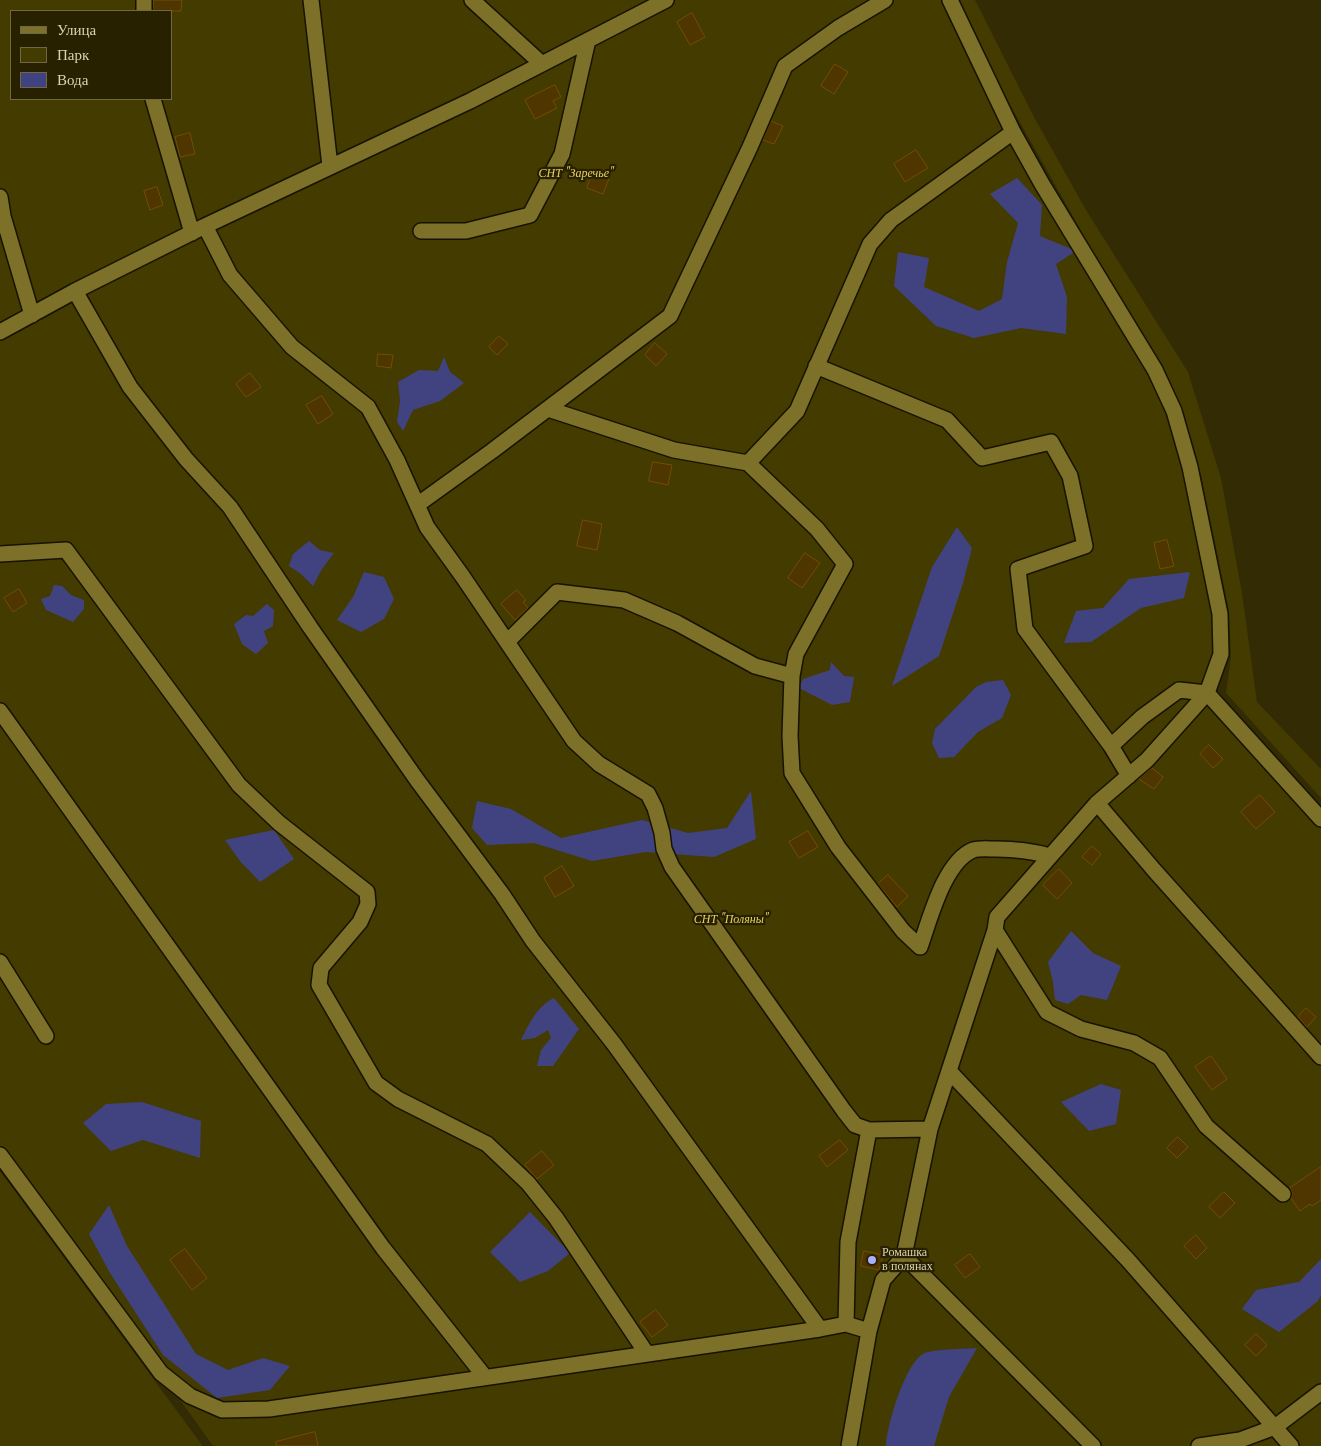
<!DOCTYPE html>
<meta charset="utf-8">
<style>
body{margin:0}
#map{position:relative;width:1321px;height:1446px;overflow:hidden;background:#322b04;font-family:"Libre Baskerville",serif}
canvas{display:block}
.legend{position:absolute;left:10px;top:10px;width:162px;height:90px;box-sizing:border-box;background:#282100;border:1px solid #6f6847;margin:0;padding:6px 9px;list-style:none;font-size:15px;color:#d9d3b1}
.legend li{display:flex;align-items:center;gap:10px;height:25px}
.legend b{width:25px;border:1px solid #6f6847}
</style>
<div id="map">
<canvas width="1321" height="1446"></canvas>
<ul class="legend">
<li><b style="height:6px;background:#7d7029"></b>Улица</li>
<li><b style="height:14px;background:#443b00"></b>Парк</li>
<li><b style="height:14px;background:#414381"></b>Вода</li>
</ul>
</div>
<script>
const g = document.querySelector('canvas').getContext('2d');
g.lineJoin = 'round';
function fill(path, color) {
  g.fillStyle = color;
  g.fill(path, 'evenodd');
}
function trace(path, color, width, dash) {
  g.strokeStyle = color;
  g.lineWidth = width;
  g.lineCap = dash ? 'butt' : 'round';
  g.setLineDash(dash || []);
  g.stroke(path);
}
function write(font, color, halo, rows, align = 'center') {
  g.font = font + ' "Libre Baskerville",serif';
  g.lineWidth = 4.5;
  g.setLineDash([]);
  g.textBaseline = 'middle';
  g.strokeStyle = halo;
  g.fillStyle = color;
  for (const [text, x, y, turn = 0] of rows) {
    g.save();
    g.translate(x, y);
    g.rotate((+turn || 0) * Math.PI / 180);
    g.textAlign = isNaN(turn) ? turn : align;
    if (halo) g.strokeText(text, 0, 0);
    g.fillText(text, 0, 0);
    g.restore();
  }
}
const green = new Path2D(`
 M0,0H950L967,39L1174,411L1220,614L1207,693L1321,819V1446H213L161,1373L0,1155ZM11,11H171V99H11Z
 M960,0H975L1034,117L1086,210L1188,372L1221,478L1242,593L1257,702L1321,769V798L1226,693L1231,657L1229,611L1201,475L1178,403L1000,87Z
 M0,1171L202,1445V1446H0Z`);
const water = new Path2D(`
 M1017,178L1042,205L1040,236L1076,251L1056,264L1067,297L1066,334L1021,328L974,338L936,326L894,286L898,252L929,258L924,287L979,311L1002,299L1007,262L1018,223L990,194Z
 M444,357L450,372L464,383L440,401L413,410L403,431L397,422L400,401L398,382L419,370L438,371Z
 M957,527L972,548L963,583L939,656L892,686L932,567Z
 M309,541L320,550L334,553L322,569L313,586L301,574L289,566L293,554Z
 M364,572L384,577L394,599L384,619L361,632L337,620L353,597Z
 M1190,572L1184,598L1141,608L1091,642L1064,643L1076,611L1103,608L1129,579Z
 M54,585L62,586L71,595L84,600V609L73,622L46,610L41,599L50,596Z
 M267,604L274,610L273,626L264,631L268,643L256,654L242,644L234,624L246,615L253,616Z
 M831,662L844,676L854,677L850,702L832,705L799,688L803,679L830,670Z
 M1003,680L1011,695L1002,718L978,732L954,757L939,758L932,743L935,729L976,687L986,682Z
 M751,791L756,839L714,857L646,852L592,861L534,843L487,845L472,828L477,801L511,809L561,838L642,820L688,833L727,828Z
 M274,830L294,859L260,882L240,861L225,840Z
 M1071,931L1093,953L1121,966L1107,1000L1081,995L1068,1004L1055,1000L1053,982L1048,962Z
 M554,998L579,1029L553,1066H537L541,1050L551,1038L548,1030L535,1038L521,1040C529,1024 537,1006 554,998Z
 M1101,1084L1121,1090L1116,1124L1089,1131L1061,1102Z
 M142,1102L201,1121L200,1158L143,1140L111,1151L83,1123L106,1104Z
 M109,1205L127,1246L196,1354L228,1370L263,1358L290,1366L270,1390L217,1398L163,1355L110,1273L89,1234Z
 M530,1212L570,1253L548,1271L520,1282L490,1252Z
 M1321,1259V1295L1318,1301L1279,1332L1242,1309L1256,1290L1299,1282Z
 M977,1348L949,1397L934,1446H886C887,1425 905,1364 923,1354C930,1349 967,1349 977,1348Z`);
const building = new Path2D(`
 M154,0H182L181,11H153Z
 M692,13L705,37L690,45L677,22Z
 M835,64L848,72L834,94L821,86Z
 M555,85L561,97L553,101L557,108L535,119L525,100Z
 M771,121L783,126L774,144L763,140Z
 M190,133L195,154L180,157L175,137Z
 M916,150L928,168L905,182L894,164Z
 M594,170L610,176L603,194L587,188Z
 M157,187L163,205L150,210L144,191Z
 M499,336L508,344L497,355L489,347Z
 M655,343L667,354L656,366L645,355Z
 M378,354L393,355L391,368L377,366Z
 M250,373L261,387L246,397L236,384Z
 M322,396L333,414L318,424L306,405Z
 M653,462L672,465L668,485L649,481Z
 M583,520L602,524L597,550L577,546Z
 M1167,540L1174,566L1160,569L1154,543Z
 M805,553L820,563L802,588L788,578Z
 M19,589L27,603L13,612L4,598Z
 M517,590L526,600L523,602L528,608L515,620L501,604Z
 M1209,745L1223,759L1213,768L1200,754Z
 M1152,768L1163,777L1154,789L1139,779Z
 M1260,795L1275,812L1256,829L1241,812Z
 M808,831L818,847L799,858L789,842Z
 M1092,846L1101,854L1092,865L1082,857Z
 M562,866L574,886L555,897L544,878Z
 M1059,869L1072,883L1057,899L1043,885Z
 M888,875L908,896L897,907L878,884Z
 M1306,1008L1316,1017L1307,1027L1298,1017Z
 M1211,1056L1227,1079L1212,1090L1195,1067Z
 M1178,1137L1188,1147L1177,1158L1167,1148Z
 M840,1140L848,1150L827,1167L819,1156Z
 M542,1151L554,1165L537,1179L525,1165Z
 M1321,1167V1200L1312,1206L1310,1204L1300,1211L1291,1198L1292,1192L1290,1188Z
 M1224,1192L1235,1203L1220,1218L1209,1207Z
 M1196,1235L1207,1248L1196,1259L1184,1246Z
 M185,1249L207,1278L192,1290L170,1260Z
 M864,1251L883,1255L879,1270L861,1266Z
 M970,1254L980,1267L965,1278L955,1265Z
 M656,1310L668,1325L652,1337L640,1322Z
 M1256,1334L1267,1345L1256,1356L1245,1345Z
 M315,1432L318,1446H276V1442Z`);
const minor = new Path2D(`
 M311,0L330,166
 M472,0L542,64
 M144,11V0
 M153,99L192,233
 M0,197L3,216L32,315
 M205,226L230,275L292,347L368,407L397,460L427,527L463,577L574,741L599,764L648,794L655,808L662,833L664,849L672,867L844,1111L855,1125L869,1130L930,1129
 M421,231H466L530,215L562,154L588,40
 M75,291L130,387L186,459L230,507L310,627L417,780L502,894L533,941L614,1044L820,1329
 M0,332L75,291L205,226L470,101L666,0
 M816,366L947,420L982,458L1051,442L1070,476L1085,546L1018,569L1025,629L1111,746L1129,776
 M548,409L674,450L748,463L817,529L845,564L796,654L792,676L790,736L792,773L838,847L903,931L920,947C930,919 944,862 973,850C979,848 989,849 996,849C1015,849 1032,851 1050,856
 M748,463L797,411L870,244L891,220L1013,132
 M417,505L492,451L670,316L750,147L785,66L838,28L885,0
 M0,554L66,550L239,785L279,823L367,892L368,904L360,922L321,968L319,985L376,1083L398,1099L487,1144L528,1183L556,1218L647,1354
 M507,642L557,592L624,600L677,623L755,666L792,676
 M0,711L383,1248L485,1377
 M1111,746L1142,717L1179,690L1207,693L1321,819
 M1097,803L1154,870L1321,1057
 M995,930L1047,1012L1081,1029L1134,1043L1160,1058L1206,1126L1283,1194
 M0,962L46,1036
 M949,1071L1128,1260L1291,1446
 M0,1155L161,1373L190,1396L222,1410L269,1409L820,1329L846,1324L869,1331
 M904,1256L1093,1446
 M846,1324L848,1242L869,1130
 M849,1446L869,1331L883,1280L904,1256L930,1129L995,930L997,917L1097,803L1147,760L1207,693L1221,654L1220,614L1190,467L1174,411L1155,370L1042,184L1013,132L950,0
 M1199,1446L1240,1440L1275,1427L1321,1392`);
const markers = [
 [872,1260,5,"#a9b0fc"]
];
const parkNames = [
 ["СНТ \"Заречье\"",576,174],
 ["СНТ \"Поляны\"",731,920]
];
const poiNames = [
 ["Ромашка",882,1253],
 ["в полянах",882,1267]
];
fill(green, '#443b00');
fill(water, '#414381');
fill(building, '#4f3500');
trace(building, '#704e03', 1);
trace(minor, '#171301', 18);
trace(minor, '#7d7029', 15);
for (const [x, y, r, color] of markers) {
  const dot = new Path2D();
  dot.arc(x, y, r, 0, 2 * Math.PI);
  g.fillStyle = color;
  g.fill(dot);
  trace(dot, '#282100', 2);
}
write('italic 12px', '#e6d264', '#282100', parkNames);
write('12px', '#d9d3b1', '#282100', poiNames, 'left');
</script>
